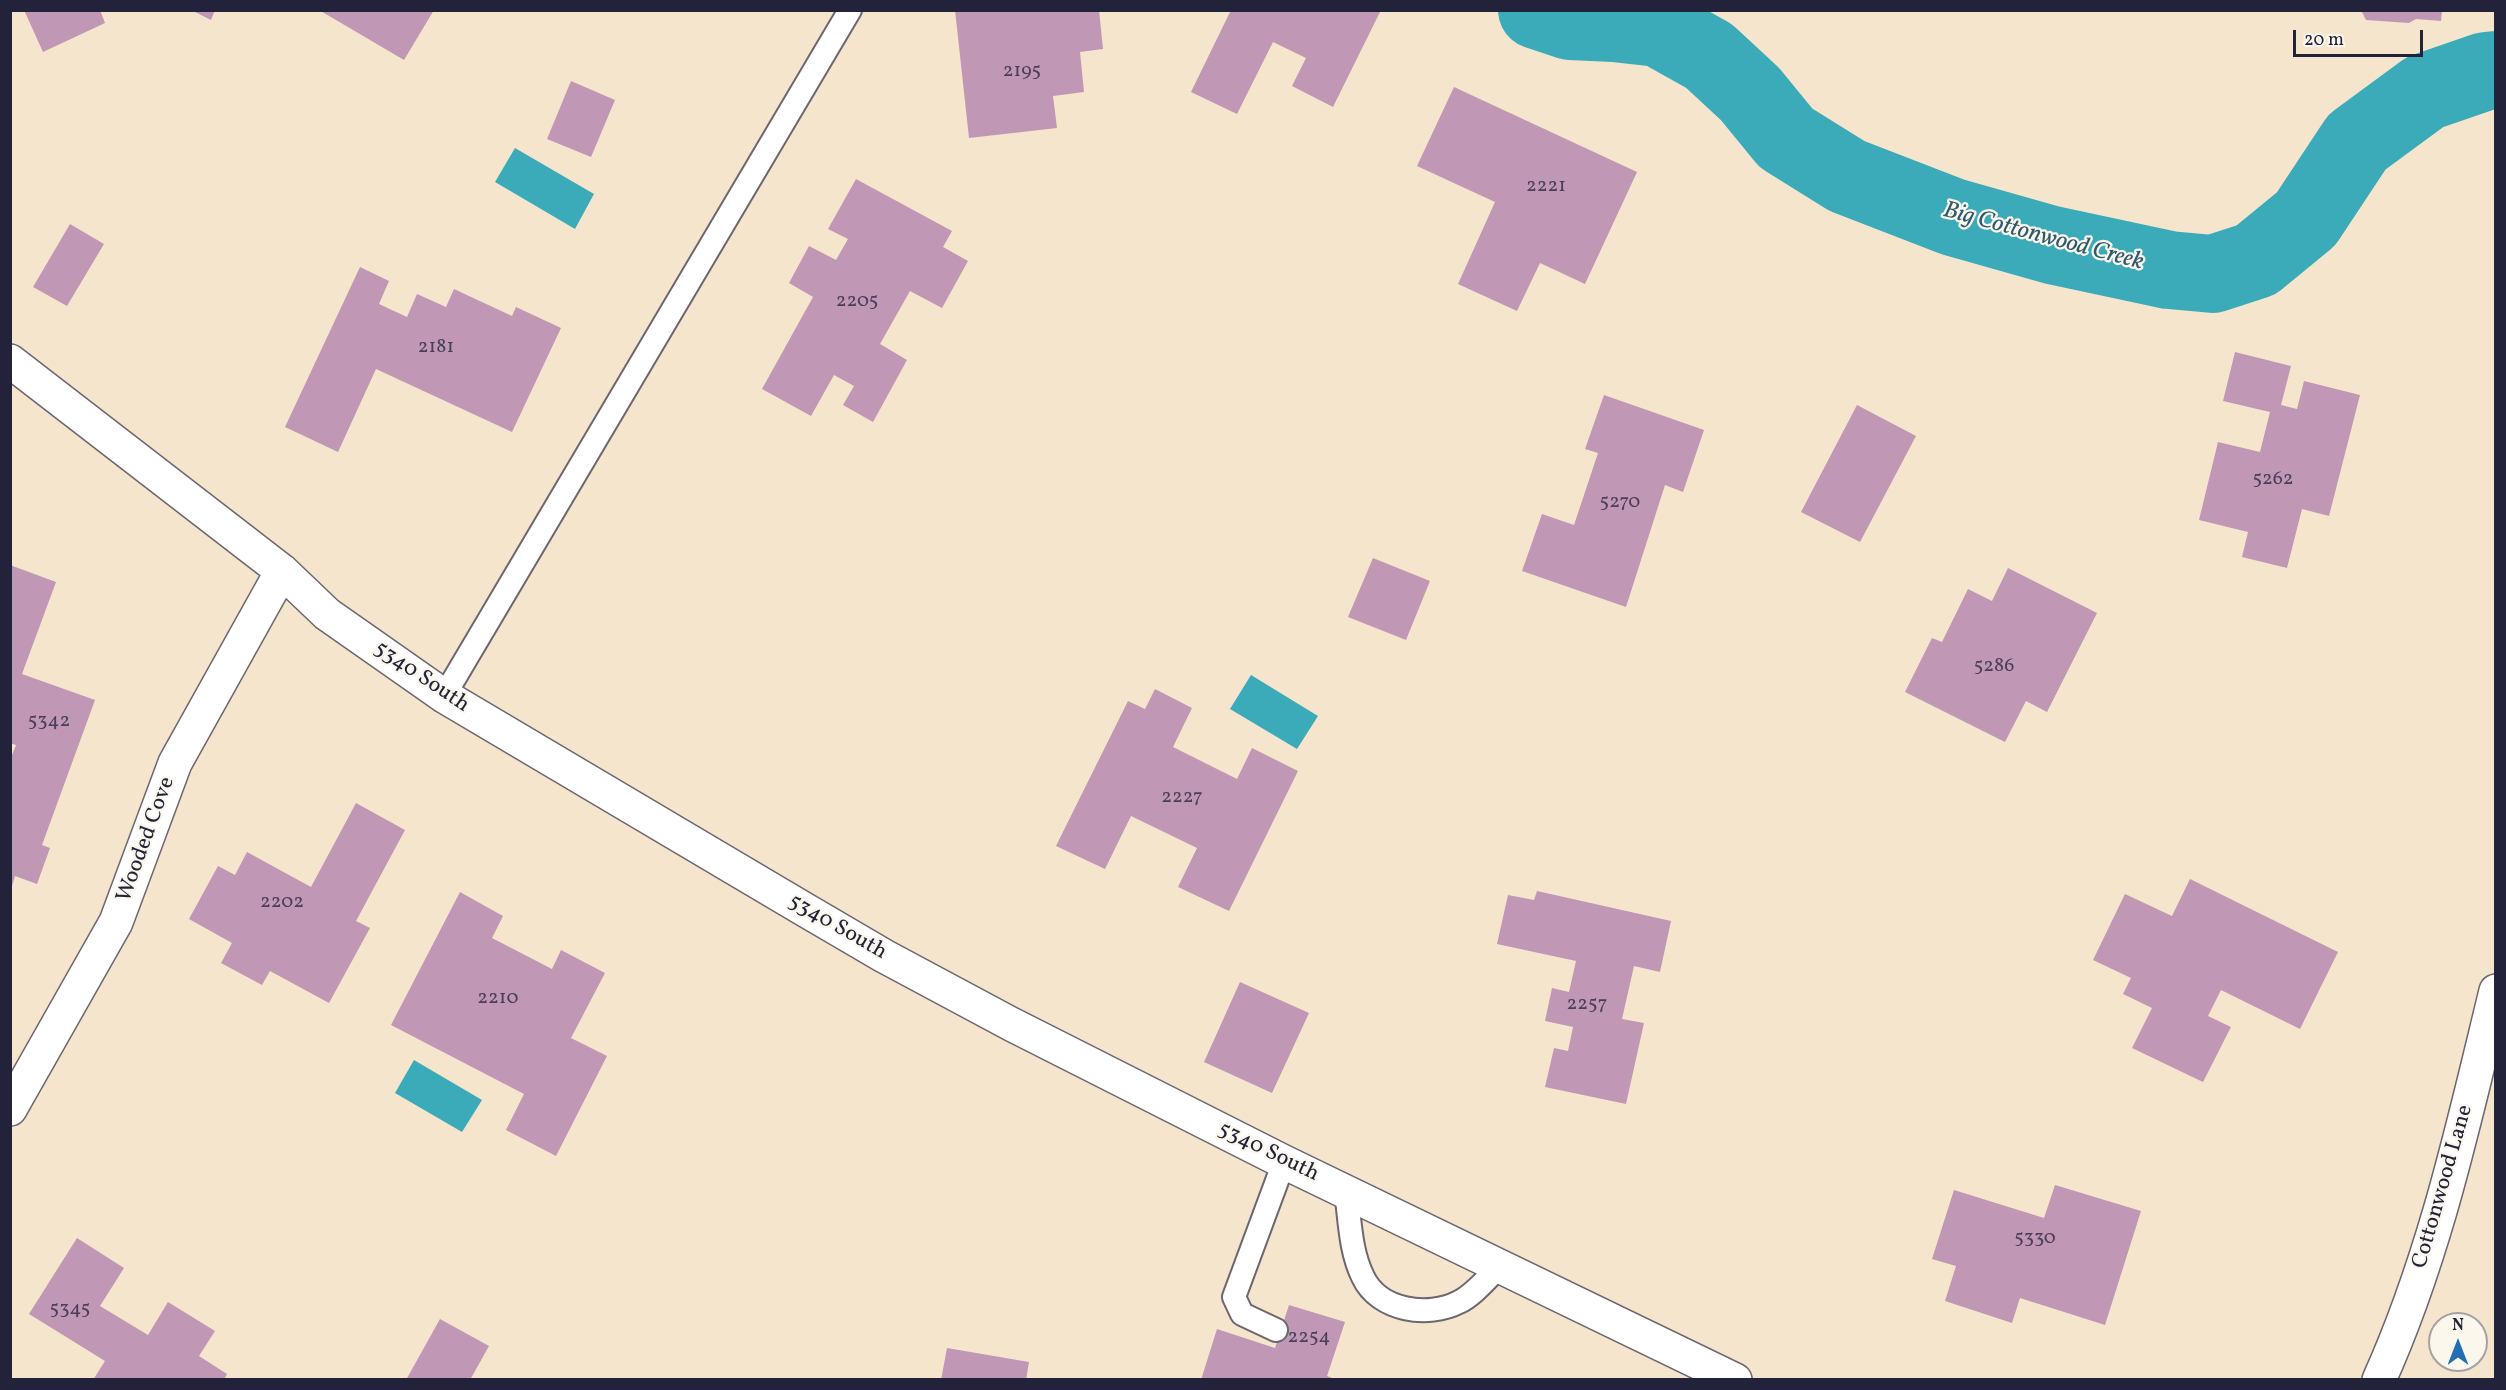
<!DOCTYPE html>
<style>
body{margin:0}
#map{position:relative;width:2506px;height:1390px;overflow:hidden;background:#f5e5cd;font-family:Vollkorn,serif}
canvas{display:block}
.frame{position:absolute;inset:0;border:12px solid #22223b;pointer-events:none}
.north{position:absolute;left:2428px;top:1312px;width:60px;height:60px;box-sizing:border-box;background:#fbf7ec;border:2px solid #a4a2a5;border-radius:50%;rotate:0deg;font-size:16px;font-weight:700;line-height:24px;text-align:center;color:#22223b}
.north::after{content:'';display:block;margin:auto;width:21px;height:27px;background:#1f6fb2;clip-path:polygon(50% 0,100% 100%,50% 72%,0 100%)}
.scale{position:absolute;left:2293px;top:30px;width:130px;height:27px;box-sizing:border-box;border:3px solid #22223b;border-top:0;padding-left:8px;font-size:18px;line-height:21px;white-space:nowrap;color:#22223b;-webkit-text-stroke:4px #fbf7ec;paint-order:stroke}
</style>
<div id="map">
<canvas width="2506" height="1390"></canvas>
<div class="frame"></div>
<div class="north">N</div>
<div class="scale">20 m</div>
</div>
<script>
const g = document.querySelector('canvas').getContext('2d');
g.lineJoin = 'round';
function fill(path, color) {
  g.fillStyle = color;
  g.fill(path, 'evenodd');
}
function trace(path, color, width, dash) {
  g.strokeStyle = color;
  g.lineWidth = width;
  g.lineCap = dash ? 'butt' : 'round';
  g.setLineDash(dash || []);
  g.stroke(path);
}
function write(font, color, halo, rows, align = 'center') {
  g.font = font + ' Vollkorn,serif';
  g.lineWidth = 4.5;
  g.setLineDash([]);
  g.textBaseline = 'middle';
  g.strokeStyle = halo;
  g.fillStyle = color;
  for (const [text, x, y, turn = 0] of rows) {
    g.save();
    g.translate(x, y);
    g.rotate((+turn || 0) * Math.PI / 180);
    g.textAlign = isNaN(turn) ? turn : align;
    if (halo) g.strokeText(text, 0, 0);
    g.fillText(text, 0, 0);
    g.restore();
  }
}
const water = new Path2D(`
 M515,148L594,194L575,229L495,182Z
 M1251,675L1318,716L1297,749L1230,709Z
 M414,1060L482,1100L462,1132L395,1093Z`);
const river = new Path2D(`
 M1537,10L1570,21L1614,23L1659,28L1709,56L1750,94L1786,138L1847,176L1953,217L2052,245L2169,270L2213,274L2256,260L2306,219L2357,142L2425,92L2486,71L2496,70`);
const building = new Path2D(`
 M24,10H100L105,23L43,52Z
 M191,10H215L211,20Z
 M319,10H434L404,60Z
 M955,10H1099L1103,49L1080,52L1084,92L1053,96L1057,128L969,138Z
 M1231,10H1381L1333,107L1292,86L1306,58L1273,42L1237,114L1191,92Z
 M2361,10H2442L2441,21L2416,19L2409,23L2366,20Z
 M571,81L615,100L591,157L547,139Z
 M1454,87L1637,172L1585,284L1540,263L1517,311L1458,284L1495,202L1417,166Z
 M856,179L952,231L943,247L968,261L942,308L910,291L880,344L907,360L873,422L843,405L854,386L834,375L811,416L762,389L813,297L789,283L809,246L836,260L848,239L828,229Z
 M70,224L104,244L67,306L33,287Z
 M360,267L389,281L379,304L407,317L417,294L446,307L454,289L512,316L516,307L561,328L512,432L376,369L338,452L285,427Z
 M2235,352L2291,366L2281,405L2297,409L2304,381L2360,395L2329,516L2302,509L2287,568L2242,557L2248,532L2199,520L2218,442L2260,452L2270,412L2223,401Z
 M1604,395L1704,430L1683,492L1665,485L1626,607L1522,571L1542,514L1574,525L1598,453L1585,449Z
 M1857,405L1916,436L1860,542L1801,512Z
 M1373,558L1430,581L1406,640L1348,617Z
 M10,565L56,582L22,674L95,700L42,845L50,848L37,884L15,876L11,889L10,760L16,745L10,743Z
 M2008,568L2097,613L2047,712L2026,701L2005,742L1905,692L1932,638L1942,642L1968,589L1992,601Z
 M1155,689L1192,708L1173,747L1237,779L1252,748L1298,771L1229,911L1178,887L1197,848L1131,816L1105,869L1056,846L1128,701L1145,709Z
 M356,803L405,830L356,921L370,928L329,1003L270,971L262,985L221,963L232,943L189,919L218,866L235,875L247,852L311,887Z
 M2190,879L2338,952L2300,1029L2221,990L2208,1016L2231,1027L2203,1082L2132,1048L2152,1008L2123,994L2131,978L2093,960L2125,894L2172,916Z
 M1537,891L1671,921L1660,972L1634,966L1622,1019L1644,1023L1626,1104L1545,1087L1554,1048L1568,1051L1573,1027L1545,1021L1552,988L1569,992L1576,961L1497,944L1508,895L1534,900Z
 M460,892L503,916L492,938L552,969L561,950L605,973L571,1038L607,1056L556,1156L506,1130L524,1094L391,1025Z
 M1240,982L1309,1013L1272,1093L1204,1062Z
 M2055,1185L2141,1211L2105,1325L2020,1298L2012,1323L1945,1301L1956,1266L1932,1259L1954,1190L2044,1218Z
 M77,1238L124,1268L100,1306L148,1335L168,1302L215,1331L199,1356L227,1374L224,1380H93L105,1361L29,1314Z
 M1289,1305L1345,1322L1327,1376L1337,1380H1201L1217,1329L1275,1348Z
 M440,1319L489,1346L470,1380H406Z
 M947,1348L1029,1362L1026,1380H941Z`);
const lane = new Path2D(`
 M444,696L850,10
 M1346,1192C1350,1220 1350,1251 1363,1277C1379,1311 1428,1318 1459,1302C1474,1295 1488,1277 1500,1266
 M1276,1330L1242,1314L1234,1297L1284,1162`);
const street = new Path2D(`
 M10,361L282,571L327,614L444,696L802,908L884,956L1011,1024L1284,1162L1735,1380
 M10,1109L116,922L175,763L282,571`);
const secondary = new Path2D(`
 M2379,1380C2435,1256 2464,1122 2496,991`);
const numberNames = [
 ["2195",1022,72],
 ["2221",1546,187],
 ["2205",857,302],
 ["2181",436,348],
 ["5262",2273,480],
 ["5270",1620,503],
 ["5286",1994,667],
 ["5342",49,722],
 ["2227",1182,798],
 ["2202",282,903],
 ["2210",498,999],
 ["2257",1587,1005],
 ["5330",2035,1239],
 ["5345",70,1310],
 ["2254",1309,1338]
];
const streetNames = [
 ["5340 South",421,678,34],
 ["Wooded Cove",147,840,-70],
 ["5340 South",837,928,30],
 ["5340 South",1268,1153,26],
 ["Cottonwood Lane",2444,1187,-74]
];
const waterNames = [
 ["Big Cottonwood Creek",2043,238,15]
];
fill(water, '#3cabb9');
trace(river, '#3cabb9', 78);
fill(building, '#c097b5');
trace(lane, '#6c666e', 26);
trace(street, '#6c666e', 36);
trace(secondary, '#6c666e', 36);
trace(lane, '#fff', 22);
trace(street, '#fff', 33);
trace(secondary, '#fff', 33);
write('20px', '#4a3f5a', null, numberNames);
write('22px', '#22223b', '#fbf7ec', streetNames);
write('italic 24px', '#2c596d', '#fbf7ec', waterNames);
</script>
